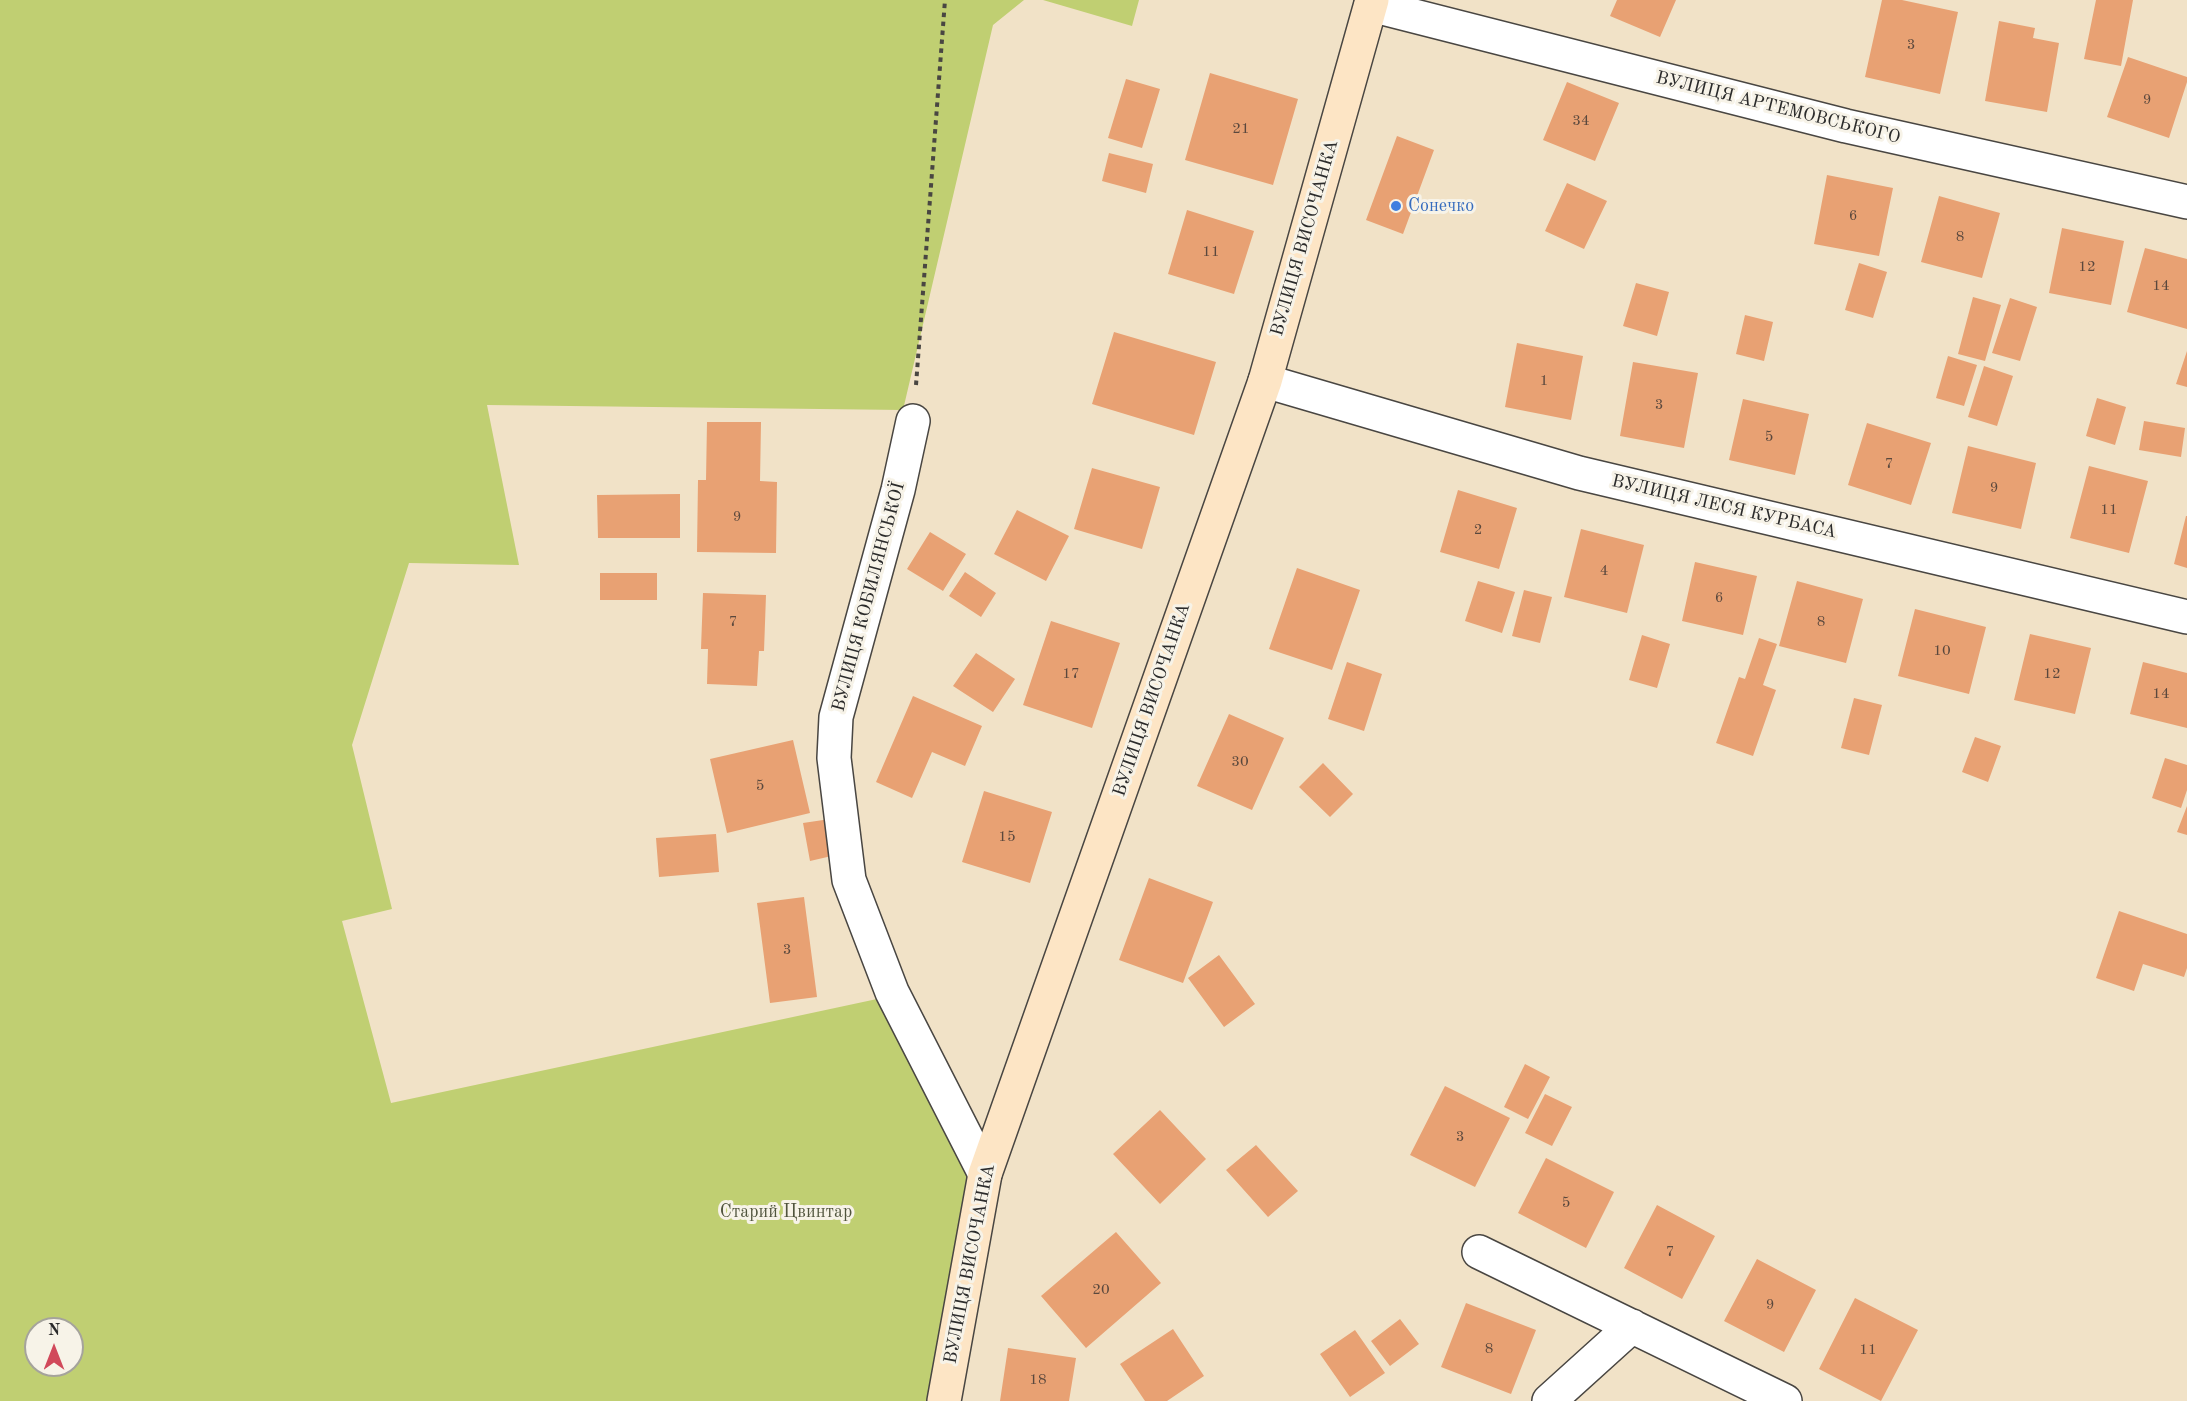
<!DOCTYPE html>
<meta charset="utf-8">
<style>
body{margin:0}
#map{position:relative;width:2187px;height:1401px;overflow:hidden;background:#f1e2c7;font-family:"Old Standard TT",serif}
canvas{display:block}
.north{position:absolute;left:24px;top:1317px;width:60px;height:60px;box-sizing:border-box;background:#f7f3e8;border:2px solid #a5a39c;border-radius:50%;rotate:0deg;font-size:16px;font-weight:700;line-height:24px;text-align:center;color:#2b2b2b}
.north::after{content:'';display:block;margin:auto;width:21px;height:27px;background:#d1495b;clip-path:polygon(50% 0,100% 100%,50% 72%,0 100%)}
</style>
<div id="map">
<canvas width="2187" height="1401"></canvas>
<div class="north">N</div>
</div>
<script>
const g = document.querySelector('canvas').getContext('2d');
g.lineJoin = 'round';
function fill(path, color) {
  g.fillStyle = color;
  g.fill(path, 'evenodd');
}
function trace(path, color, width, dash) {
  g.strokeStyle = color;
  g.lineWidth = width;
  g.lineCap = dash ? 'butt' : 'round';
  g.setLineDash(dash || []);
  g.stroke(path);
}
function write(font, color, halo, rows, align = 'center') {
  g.font = font + ' "Old Standard TT",serif';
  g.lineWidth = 6;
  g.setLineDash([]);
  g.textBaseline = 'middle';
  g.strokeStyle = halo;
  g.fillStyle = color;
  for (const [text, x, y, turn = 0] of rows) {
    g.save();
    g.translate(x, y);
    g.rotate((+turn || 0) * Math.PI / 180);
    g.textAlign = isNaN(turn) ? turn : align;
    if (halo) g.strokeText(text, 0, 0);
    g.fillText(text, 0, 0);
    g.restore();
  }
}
const green = new Path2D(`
 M0,0H1024L993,25L903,410L487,405L519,565L409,563L352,745L392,909L342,921L391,1103L877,999L985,1174L944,1401H0ZM36,1329H72V1365H36Z
 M1043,0H1139L1132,26Z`);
const building = new Path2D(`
 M1617,0H1676L1660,37L1610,16Z
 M1882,0H1902L1958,12L1940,94L1865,77Z
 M2096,0H2133L2121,66L2084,59Z
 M1999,21L2035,28L2033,38L2059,43L2047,112L1985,101Z
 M2128,57L2187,77V82L2169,138L2107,117Z
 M1210,73L1298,99L1273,185L1185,160Z
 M1126,79L1160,89L1142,148L1108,138Z
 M1567,82L1619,103L1595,161L1543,140Z
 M1397,136L1434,150L1403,234L1366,220Z
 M1109,153L1153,164L1146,193L1102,181Z
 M1827,175L1893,188L1879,256L1814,244Z
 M1567,183L1607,201L1584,249L1545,231Z
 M1939,196L2000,213L1982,278L1921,262Z
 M1187,210L1254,231L1234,294L1168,274Z
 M2062,228L2124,241L2111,305L2049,293Z
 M2145,248L2187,259V329L2127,312Z
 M1859,263L1887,272L1873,318L1845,310Z
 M1636,283L1669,292L1657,336L1623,326Z
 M1973,297L2001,305L1985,361L1958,354Z
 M2010,298L2037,307L2020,361L1992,353Z
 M1745,315L1773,322L1764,361L1736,354Z
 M1114,332L1216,362L1194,435L1092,404Z
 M1517,343L1583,356L1571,420L1505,407Z
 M2187,351V387L2176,384Z
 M1948,356L1977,365L1964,406L1936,398Z
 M1633,362L1698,373L1684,448L1620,436Z
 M1984,366L2013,376L1997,426L1968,417Z
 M2097,398L2126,407L2115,445L2086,436Z
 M1743,399L1809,414L1795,475L1729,460Z
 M2144,421L2185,428L2181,457L2139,450Z
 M707,422H761L760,481L777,482L776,553L697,552L698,480H706Z
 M1867,423L1931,443L1911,505L1848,485Z
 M1968,446L2036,463L2021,529L1952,513Z
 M2089,466L2148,481L2129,553L2070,538Z
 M1092,468L1160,487L1142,549L1074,529Z
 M1458,490L1517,508L1499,569L1440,552Z
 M680,494V538H598L597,495Z
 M1017,510L1069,536L1046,581L994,554Z
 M2186,516H2187V568L2174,564Z
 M1581,529L1644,545L1627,613L1564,597Z
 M930,532L966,554L943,591L907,569Z
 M1695,562L1757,576L1743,635L1682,621Z
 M1297,568L1360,590L1332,670L1269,649Z
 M965,572L996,593L981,617L949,596Z
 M600,573H657V600H600Z
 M1478,581L1515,592L1502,633L1465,621Z
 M1797,581L1863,599L1846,663L1779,646Z
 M1524,590L1552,597L1540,643L1512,636Z
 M703,593L766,595L764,651H759L757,686L707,684L708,649H701Z
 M1915,609L1986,627L1969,694L1898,676Z
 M1051,621L1120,643L1092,728L1023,705Z
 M2030,634L2091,648L2075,714L2014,700Z
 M1642,635L1670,644L1657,688L1629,680Z
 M1759,638L1777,644L1763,685L1776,690L1753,756L1716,743L1739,677L1745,679Z
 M976,653L1015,679L993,712L953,686Z
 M1347,662L1382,674L1364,731L1328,719Z
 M2143,662L2187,673V728L2130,714Z
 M913,696L982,726L965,766L932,752L912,798L876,782Z
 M1854,698L1882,705L1869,755L1841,748Z
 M1229,714L1284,738L1252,810L1197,786Z
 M1975,737L2001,746L1988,782L1962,772Z
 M793,740L810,813L727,833L710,759Z
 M2165,758L2187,765V790L2181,808L2152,798Z
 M1323,763L1353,794L1330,817L1299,787Z
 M984,791L1052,812L1030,883L962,862Z
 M2187,806V835L2177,832Z
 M830,819L836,855L810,861L803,823Z
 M716,834L719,872L659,877L656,838Z
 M1149,878L1213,902L1183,983L1119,960Z
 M804,897L817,997L770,1003L757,903Z
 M2119,911L2187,934V968L2184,977L2143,964L2134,991L2096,978Z
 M1219,955L1255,1004L1224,1027L1188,978Z
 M1525,1064L1550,1077L1528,1119L1504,1107Z
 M1445,1086L1510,1118L1475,1187L1410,1155Z
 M1545,1094L1572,1107L1552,1146L1525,1133Z
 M1160,1110L1206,1159L1160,1204L1113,1154Z
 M1256,1145L1298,1191L1268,1217L1226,1170Z
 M1546,1158L1614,1192L1586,1248L1518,1213Z
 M1657,1205L1715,1236L1682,1299L1624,1268Z
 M1116,1232L1161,1283L1086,1348L1041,1296Z
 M1757,1259L1816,1290L1784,1352L1724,1321Z
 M1855,1298L1918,1330L1881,1401L1819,1369Z
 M1466,1303L1536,1330L1511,1394L1441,1367Z
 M1400,1319L1419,1344L1390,1366L1371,1341Z
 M1173,1329L1204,1376L1167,1401H1145L1120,1364Z
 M1355,1330L1385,1373L1350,1397L1320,1354Z
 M1008,1348L1076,1358L1069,1401H1000Z`);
const path = new Path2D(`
 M916,385L945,0`);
const street = new Path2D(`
 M1371,5L1846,126L2187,202
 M1265,381L1579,473L2187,617
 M913,421L898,490L836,717L834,758L849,880L892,992L985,1174
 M1479,1252L1785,1401
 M1549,1401L1632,1326`);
const secondary = new Path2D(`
 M944,1401L985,1174L1265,381L1372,0`);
const markers = [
 [1396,206,6,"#3f7fe0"]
];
const numberNames = [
 ["3",1911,45],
 ["9",2147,100],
 ["34",1581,121],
 ["21",1241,129],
 ["6",1853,216],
 ["8",1960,237],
 ["11",1211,252],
 ["12",2087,267],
 ["14",2161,286],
 ["1",1544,381],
 ["3",1659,405],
 ["5",1769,437],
 ["7",1889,464],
 ["9",1994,488],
 ["11",2109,510],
 ["9",737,517],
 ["2",1478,530],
 ["4",1604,571],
 ["6",1719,598],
 ["7",733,622],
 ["8",1821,622],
 ["10",1942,651],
 ["17",1071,674],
 ["12",2052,674],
 ["14",2161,694],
 ["30",1240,762],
 ["5",760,786],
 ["15",1007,837],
 ["3",787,950],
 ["3",1460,1137],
 ["5",1566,1203],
 ["7",1670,1252],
 ["20",1101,1290],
 ["9",1770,1305],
 ["8",1489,1349],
 ["11",1868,1350],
 ["18",1038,1380]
];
const streetNames = [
 ["ВУЛИЦЯ АРТЕМОВСЬКОГО",1778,108,14],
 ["ВУЛИЦЯ ВИСОЧАНКА",1305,238,-74],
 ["ВУЛИЦЯ ЛЕСЯ КУРБАСА",1724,507,13],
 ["ВУЛИЦЯ КОБИЛЯНСЬКОЇ",869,597,-75],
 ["ВУЛИЦЯ ВИСОЧАНКА",1152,700,-71],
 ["ВУЛИЦЯ ВИСОЧАНКА",970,1264,-79]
];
const shopNames = [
 ["Сонечко",1408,206]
];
const parkNames = [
 ["Старий Цвинтар",786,1212]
];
fill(green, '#c0cf72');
fill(building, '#e8a173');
trace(street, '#494642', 36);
trace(secondary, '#494642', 36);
trace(path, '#494642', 4, [4.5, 4.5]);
trace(street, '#fff', 33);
trace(secondary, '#fde5c5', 33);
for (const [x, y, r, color] of markers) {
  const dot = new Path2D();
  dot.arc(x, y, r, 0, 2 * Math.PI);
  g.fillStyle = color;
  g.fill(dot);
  trace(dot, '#f7f3e8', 2);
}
write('15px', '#5a483d', null, numberNames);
write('18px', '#2b2b2b', '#f7f3e8', streetNames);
write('18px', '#366cbe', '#f7f3e8', shopNames, 'left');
write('18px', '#50543d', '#f7f3e8', parkNames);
</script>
